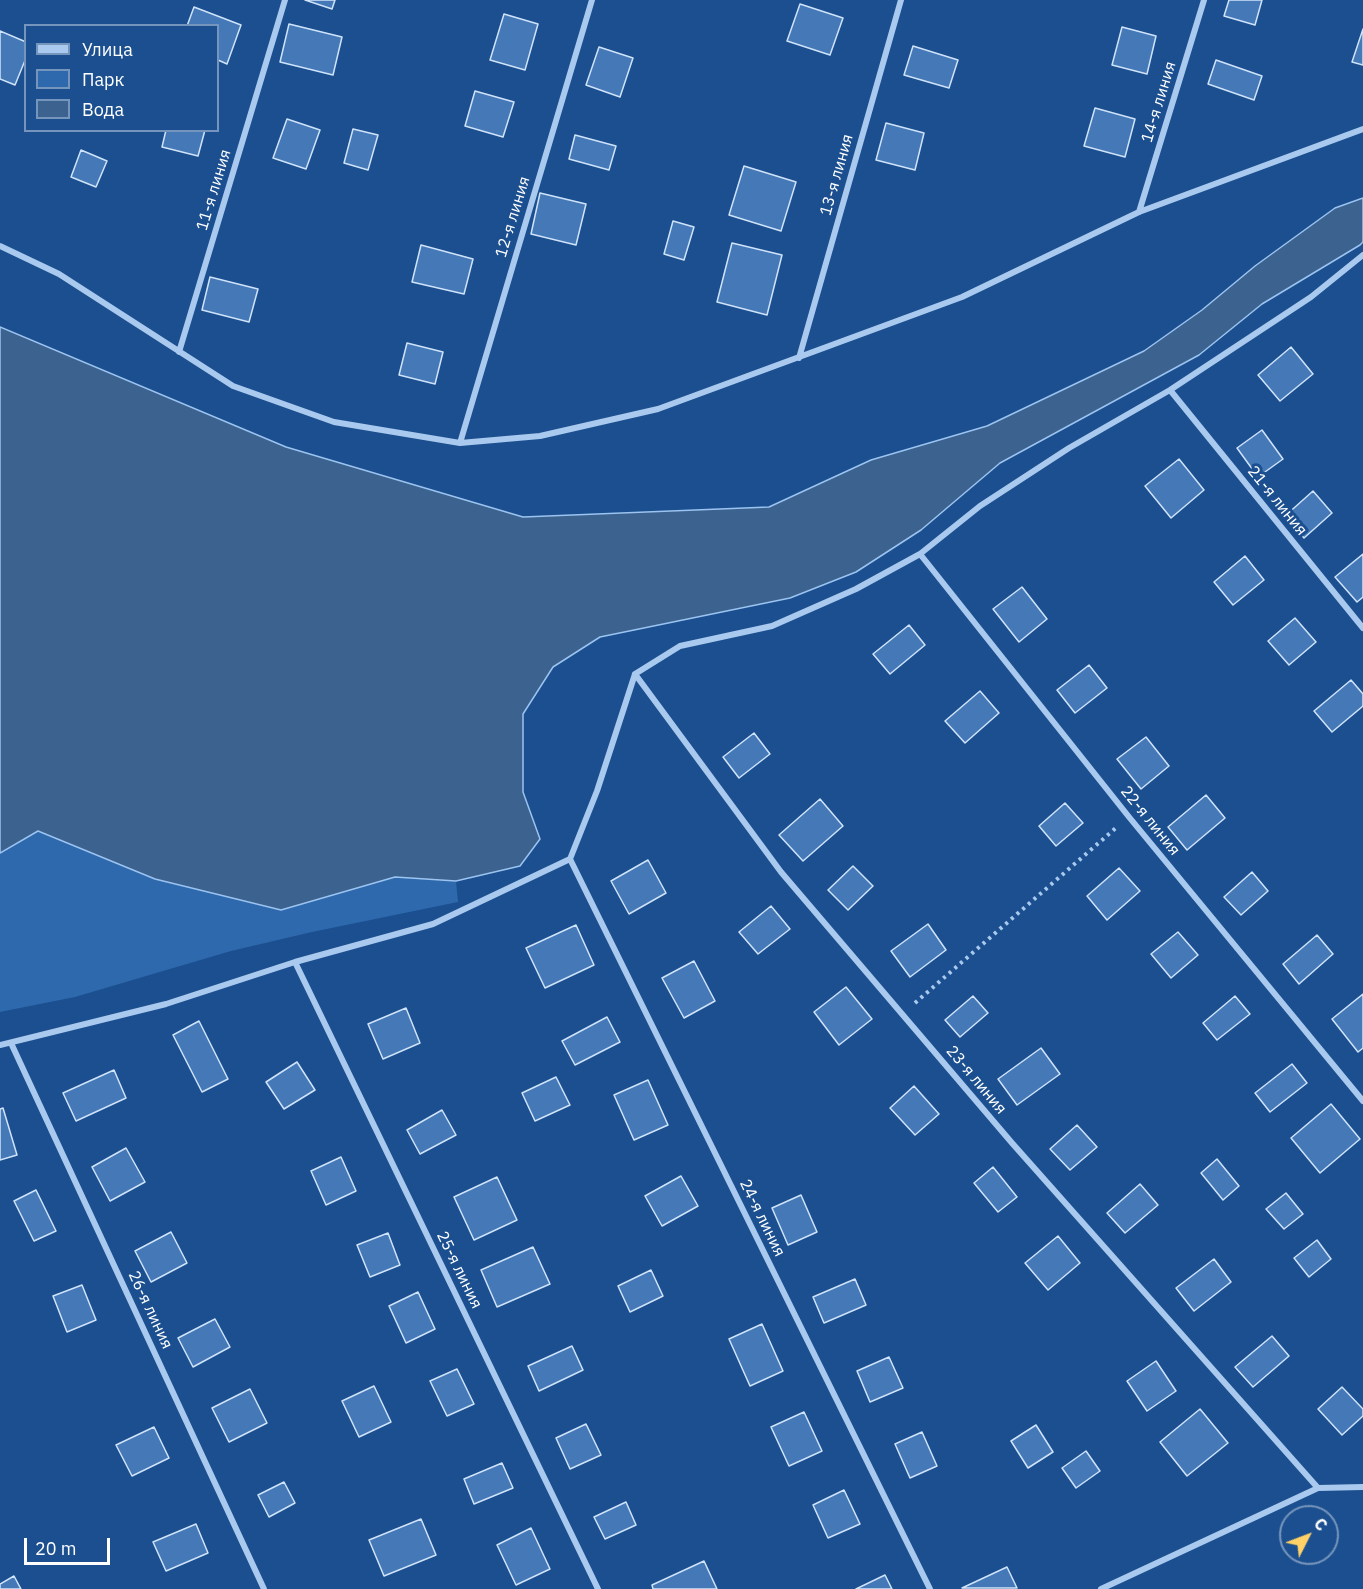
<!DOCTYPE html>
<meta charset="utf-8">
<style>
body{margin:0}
#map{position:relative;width:1363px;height:1589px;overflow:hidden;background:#1b4f8f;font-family:"IBM Plex Sans",sans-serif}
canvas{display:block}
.legend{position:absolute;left:24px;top:24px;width:195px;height:108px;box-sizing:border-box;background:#1b4f8f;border:2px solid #7695bc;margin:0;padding:8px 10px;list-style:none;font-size:18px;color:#fff}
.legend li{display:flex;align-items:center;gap:12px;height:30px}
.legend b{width:30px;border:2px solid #7695bc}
.north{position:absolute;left:1279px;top:1505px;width:60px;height:60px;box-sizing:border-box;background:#1b4f8f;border:2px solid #7695bc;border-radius:50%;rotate:48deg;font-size:16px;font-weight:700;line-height:24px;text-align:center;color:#fff}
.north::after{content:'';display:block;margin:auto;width:21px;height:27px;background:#ffd166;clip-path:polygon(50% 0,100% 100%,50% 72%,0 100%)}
.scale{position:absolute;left:24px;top:1538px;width:86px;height:27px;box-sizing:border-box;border:3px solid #fff;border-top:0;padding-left:8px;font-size:18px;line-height:21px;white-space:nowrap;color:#fff;-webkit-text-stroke:4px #1b4f8f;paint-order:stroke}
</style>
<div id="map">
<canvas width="1363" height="1589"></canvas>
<ul class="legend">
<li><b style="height:8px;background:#a9c9ee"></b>Улица</li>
<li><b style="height:16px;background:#2e69ad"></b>Парк</li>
<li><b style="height:16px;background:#3c6290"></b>Вода</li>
</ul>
<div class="north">С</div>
<div class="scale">20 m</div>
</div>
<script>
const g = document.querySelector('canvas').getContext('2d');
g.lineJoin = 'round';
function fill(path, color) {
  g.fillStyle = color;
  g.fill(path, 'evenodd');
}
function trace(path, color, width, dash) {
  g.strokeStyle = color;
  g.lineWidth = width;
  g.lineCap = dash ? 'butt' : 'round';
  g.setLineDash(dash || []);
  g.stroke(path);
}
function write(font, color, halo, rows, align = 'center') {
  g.font = font + ' "IBM Plex Sans",sans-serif';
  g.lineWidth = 6;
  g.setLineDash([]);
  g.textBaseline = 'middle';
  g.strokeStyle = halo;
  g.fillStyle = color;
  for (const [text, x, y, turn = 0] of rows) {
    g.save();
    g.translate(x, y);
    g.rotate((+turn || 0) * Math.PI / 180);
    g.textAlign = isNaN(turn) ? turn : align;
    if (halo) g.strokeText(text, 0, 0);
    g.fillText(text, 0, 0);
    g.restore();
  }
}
const green = new Path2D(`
 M38,831L155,879L281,910L395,877L456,881L458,902L312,932L231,951L75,997L0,1012V853Z`);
const water = new Path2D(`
 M1363,198V242L1360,245L1262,304L1199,355L1000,463L921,530L856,572L790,598L600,637L553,667L523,714V792L540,839L520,866L456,881L395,877L281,910L155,879L38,831L0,853V327L286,447L523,517L769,507L871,460L987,426L1144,351L1202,310L1255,266L1335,208Z`);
const building = new Path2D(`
 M305,0H335L332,9Z
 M1229,0H1262L1255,25L1224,16Z
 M800,4L843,18L830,55L787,41Z
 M194,7L241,25L227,64L218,60V26H187Z
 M504,14L538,24L525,70L490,60Z
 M289,24L342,37L333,75L280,62Z
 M1122,27L1156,36L1147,74L1112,65Z
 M1363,29V65L1352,62Z
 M0,31L26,42V58L15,85L0,79Z
 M913,46L958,60L949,88L904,75Z
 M599,47L633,58L620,97L586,85Z
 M1216,60L1262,76L1254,100L1208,84Z
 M475,91L514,102L503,137L465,126Z
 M1095,108L1135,119L1125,157L1084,146Z
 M287,119L320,130L306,169L273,158Z
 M886,123L924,133L915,170L876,160Z
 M353,129L378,135L368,170L344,163Z
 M166,130H205L198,156L162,147Z
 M575,135L616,146L609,170L569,159Z
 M81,150L107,161L96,187L71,177Z
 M744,166L796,182L781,231L729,215Z
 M540,193L586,204L576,245L531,234Z
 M673,221L694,227L684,260L664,254Z
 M732,243L782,255L767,315L717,302Z
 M421,245L473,259L464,294L412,282Z
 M210,277L258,289L249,322L202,310Z
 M407,343L443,352L435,384L399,375Z
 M1291,347L1313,374L1280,401L1258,375Z
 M1262,430L1283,459L1258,477L1237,448Z
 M1179,459L1204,490L1171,518L1145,486Z
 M1313,491L1332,513L1304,538L1285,516Z
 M1363,554V597L1357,602L1335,577Z
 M1245,556L1264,580L1233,605L1214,582Z
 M1022,587L1047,619L1019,642L993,609Z
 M1295,618L1316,642L1289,665L1268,641Z
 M909,625L925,645L890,674L873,654Z
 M1089,665L1107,688L1075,713L1057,690Z
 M1351,680L1363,694V706L1332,732L1314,711Z
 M980,691L999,713L965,743L945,721Z
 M754,733L770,754L739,778L723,757Z
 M1146,737L1169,766L1141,789L1117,759Z
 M1206,795L1225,818L1187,850L1168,827Z
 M820,799L843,826L803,861L779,835Z
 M1065,803L1083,823L1056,846L1039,826Z
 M648,860L666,893L629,914L611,881Z
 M853,866L873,886L848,910L828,890Z
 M1119,868L1140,891L1107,920L1087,896Z
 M1252,872L1268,891L1241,915L1224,897Z
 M771,906L790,929L758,954L739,932Z
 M928,924L946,950L910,977L891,951Z
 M576,925L594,965L545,988L526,948Z
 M1178,932L1198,955L1171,978L1151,954Z
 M1317,935L1333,954L1299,984L1283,964Z
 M694,961L715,1001L684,1018L662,978Z
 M846,987L872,1019L839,1045L814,1012Z
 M1363,994V1048L1358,1052L1332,1019Z
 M973,996L988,1013L960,1037L945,1020Z
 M1235,996L1250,1014L1217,1040L1203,1023Z
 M406,1008L420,1043L383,1059L368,1024Z
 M607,1017L620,1042L575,1065L562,1041Z
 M199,1021L228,1079L202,1092L173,1035Z
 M1041,1048L1060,1074L1017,1105L998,1079Z
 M297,1062L315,1090L284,1109L266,1082Z
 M1292,1064L1307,1083L1270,1112L1255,1093Z
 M114,1070L126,1098L76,1121L63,1093Z
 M556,1077L570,1105L535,1121L522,1093Z
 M648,1080L668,1125L634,1140L614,1095Z
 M914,1086L939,1114L915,1135L890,1108Z
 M1331,1104L1360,1139L1320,1173L1291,1138Z
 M3,1108L17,1155L0,1160V1109Z
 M442,1110L456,1135L420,1154L407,1130Z
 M1077,1125L1097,1147L1070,1170L1050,1149Z
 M126,1148L145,1182L110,1201L92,1167Z
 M341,1157L356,1191L326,1205L311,1171Z
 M1217,1159L1239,1186L1223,1200L1201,1173Z
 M993,1167L1017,1197L998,1212L974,1183Z
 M681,1176L698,1206L662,1226L645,1196Z
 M497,1177L517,1220L474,1240L454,1197Z
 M1140,1184L1158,1205L1125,1233L1107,1213Z
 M36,1190L56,1231L34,1241L14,1201Z
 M1286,1193L1303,1214L1284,1229L1266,1209Z
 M801,1195L817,1232L788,1245L772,1208Z
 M171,1232L187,1263L151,1282L135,1251Z
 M388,1233L400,1265L370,1277L357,1245Z
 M1058,1236L1080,1263L1048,1290L1025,1263Z
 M1317,1240L1331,1259L1309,1277L1294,1258Z
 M533,1247L550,1284L497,1307L481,1270Z
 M1214,1259L1231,1282L1194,1311L1176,1288Z
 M651,1270L663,1296L630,1312L618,1286Z
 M855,1279L866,1305L824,1323L813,1297Z
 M82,1285L96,1320L67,1332L53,1296Z
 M418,1292L435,1329L406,1343L389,1306Z
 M215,1319L230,1347L193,1367L178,1338Z
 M762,1324L783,1371L750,1386L729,1339Z
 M1272,1336L1289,1356L1253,1387L1235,1367Z
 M572,1346L583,1370L539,1391L528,1366Z
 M889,1357L903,1388L870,1402L857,1371Z
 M1156,1361L1176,1391L1147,1411L1127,1381Z
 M457,1369L474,1404L447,1416L430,1381Z
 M374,1386L391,1422L359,1437L342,1401Z
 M1342,1387L1363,1409V1416L1342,1435L1318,1409Z
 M250,1389L267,1423L229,1442L212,1408Z
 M1200,1409L1228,1443L1187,1476L1160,1442Z
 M804,1412L822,1451L789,1466L771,1427Z
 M586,1424L601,1455L570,1469L556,1438Z
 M1036,1425L1053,1452L1028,1468L1011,1441Z
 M154,1427L169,1458L132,1476L116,1445Z
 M922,1432L937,1466L910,1478L895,1444Z
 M1086,1451L1100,1471L1076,1488L1062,1468Z
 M502,1463L513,1488L474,1504L464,1479Z
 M284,1482L295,1503L269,1517L258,1495Z
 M844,1490L860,1524L828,1538L813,1505Z
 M626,1502L636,1525L605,1539L594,1517Z
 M421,1519L436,1555L384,1576L369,1540Z
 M196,1524L208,1553L166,1571L153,1542Z
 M531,1528L550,1569L516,1585L497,1545Z
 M704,1561L717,1589H653L652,1585Z
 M1007,1567L1017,1588H962Z
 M885,1575L892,1589H856Z
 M14,1576L21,1589H0V1584Z`);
const path = new Path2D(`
 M915,1003L1117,827`);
const minor = new Path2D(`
 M1139,212L1204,0
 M0,246L59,274L233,386L334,422L460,443L540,436L658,409L962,297L1139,212L1363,129
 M179,352L285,0
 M799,358L901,0
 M1170,390L1363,628
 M460,443L592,0
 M920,554L1129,817L1363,1101
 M635,674L781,872L1012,1143L1318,1488
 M570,859L930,1589
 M295,962L598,1589
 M11,1043L264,1589
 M0,1045L166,1004L295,962L433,924L570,859L597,791L635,674L680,646L772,626L856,589L920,554L980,506L1069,448L1170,390L1311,297L1363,255
 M1101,1589L1318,1488L1363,1487`);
const streetNames = [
 ["14-я линия",1159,102,-73],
 ["13-я линия",837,175,-74],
 ["11-я линия",214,190,-73],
 ["12-я линия",513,217,-73],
 ["21-я линия",1277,501,51],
 ["22-я линия",1150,821,51],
 ["23-я линия",976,1080,50],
 ["24-я линия",762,1218,64],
 ["25-я линия",459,1270,64],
 ["26-я линия",150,1310,65]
];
fill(green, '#2e69ad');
fill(water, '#3c6290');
trace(water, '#9cc4f0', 1.5);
fill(building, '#4478b7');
trace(building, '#cfe3fa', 1.5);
trace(path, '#a9c9ee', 4, [3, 4.5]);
trace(minor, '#a9c9ee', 6);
write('16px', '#fff', '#1b4f8f', streetNames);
</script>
